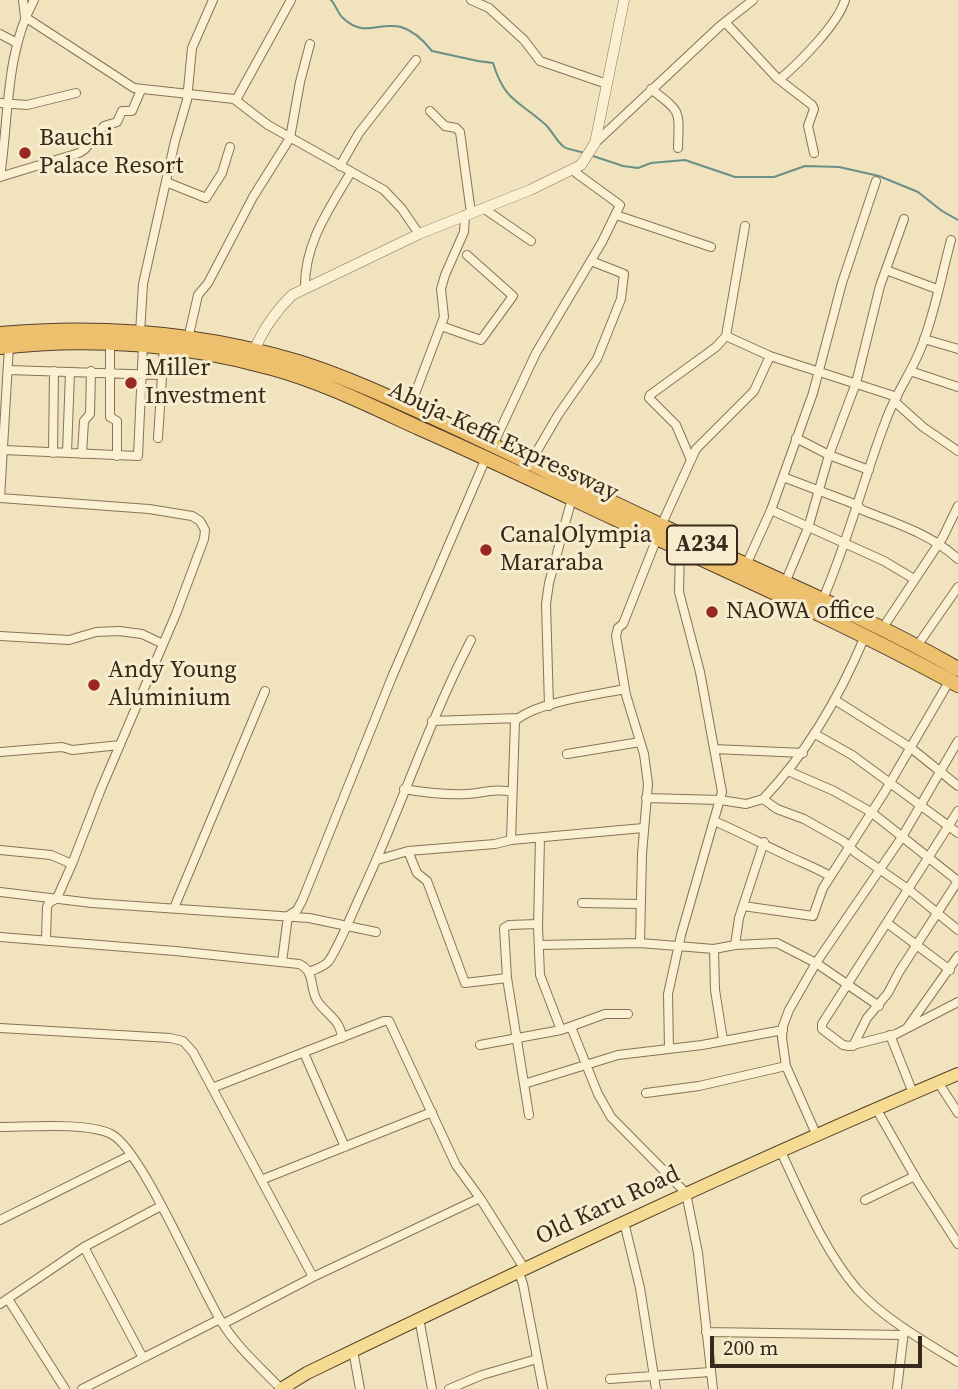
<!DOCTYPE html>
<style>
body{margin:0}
#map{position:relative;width:958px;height:1389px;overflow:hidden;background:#f0e3be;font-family:"Source Serif 4",serif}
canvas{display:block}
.scale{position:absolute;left:710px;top:1336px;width:212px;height:32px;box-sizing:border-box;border:4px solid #372a1c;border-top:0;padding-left:9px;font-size:21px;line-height:24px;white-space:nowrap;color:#372a1c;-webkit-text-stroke:5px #f7edce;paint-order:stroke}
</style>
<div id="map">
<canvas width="958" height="1389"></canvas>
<div class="scale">200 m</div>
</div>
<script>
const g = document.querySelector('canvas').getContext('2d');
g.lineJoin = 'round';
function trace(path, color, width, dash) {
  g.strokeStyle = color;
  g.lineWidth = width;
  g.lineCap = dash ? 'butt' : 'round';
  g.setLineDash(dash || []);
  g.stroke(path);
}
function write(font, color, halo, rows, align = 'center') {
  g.font = font + ' "Source Serif 4",serif';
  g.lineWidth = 6;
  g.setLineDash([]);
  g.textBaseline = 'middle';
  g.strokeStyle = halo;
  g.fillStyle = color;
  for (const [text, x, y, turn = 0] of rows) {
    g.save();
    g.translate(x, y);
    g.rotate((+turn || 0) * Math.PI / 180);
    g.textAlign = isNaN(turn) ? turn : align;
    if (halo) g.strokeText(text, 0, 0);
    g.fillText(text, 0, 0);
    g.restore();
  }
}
const stream = new Path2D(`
 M331,0C336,5 338,14 343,18C373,47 391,0 432,51L478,61L493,63C505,102 518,100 546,125C552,131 557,142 564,147C569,150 579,151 585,153
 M590,155L623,166L638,168L651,163L685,160L735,177H774L805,166L839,167L879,176L918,192L942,211L958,220`);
const minor = new Path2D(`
 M23,0L25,17L134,88L234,99L268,125L384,190L402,209L419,234
 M471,0L489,8L524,40L540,61L607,84
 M725,22L777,78L812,105L814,109L808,126L814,153
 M0,34L17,43
 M780,79C799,63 838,24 845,0
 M651,89C682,113 679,109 678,148
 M236,100L291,0
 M0,103L27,105L76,93
 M430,111L445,126L456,128L460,132L471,213
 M595,143L720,26L753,0
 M340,166L359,133L416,60
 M0,177C9,119 5,53 34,0
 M0,177L79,153L85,149L104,126L117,122L122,111H132L141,90
 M166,182L206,198L222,173L230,147
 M483,208L531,241
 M616,215L711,247
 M886,270L937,289
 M305,288C304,244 329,209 351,172
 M441,326L481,340L513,296L467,255
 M140,333L143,284L175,141L187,100L192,48L213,0
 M726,336L770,356L897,397
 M188,339L198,295L208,283L253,197L290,138L300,82L310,44
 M924,339L958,349
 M110,344V417L117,421V456
 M8,370L160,375
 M910,371L958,387
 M894,401L923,427L958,451
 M410,407L444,317L441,289L445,275L464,232L465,215
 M158,438L164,346
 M796,438L829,455L869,470
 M493,445L536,353L602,242L620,205L572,170
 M3,450L138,456L143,346
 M53,453L54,371
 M67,453L70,372
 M82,454L84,421L90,414L91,371
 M691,460L676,425L649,398L650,395L716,347L726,336L745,226
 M530,463L558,415L597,359L621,299L624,274L591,261
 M783,477L857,505L862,510C895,523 931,534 958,559
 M0,498L149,509L192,516L200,521L205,530L204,539L176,614L101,789L72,864L57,898L49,903L47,907L46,939
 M0,498L9,346
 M771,510L884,561L914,579
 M661,526L696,449L754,391L770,356
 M746,565L771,510L813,393L842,283L876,181
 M785,583L808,528L829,455L856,383L880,286L904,219
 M822,601C848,542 863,480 886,420C895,395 911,373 921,348C935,313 941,277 951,240
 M882,629L943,537L958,506
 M0,636L69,640L96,632L119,631L142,634L163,644
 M917,646L958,587
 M625,689C596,695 536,702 515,721L511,840L643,828
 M835,700L911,748L958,786
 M549,706L546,604L549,583L572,498
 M432,721L518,718
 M815,734L852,755L958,833
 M714,749L803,753
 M0,752L62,747L72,750L120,745
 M567,754L640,742
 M788,771L834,791L871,812L958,881
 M404,789C426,793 445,795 467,794C483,793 496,788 512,792
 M646,798L720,800L746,804L763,799L777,809L804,819L843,841L856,853L908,889L958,930
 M763,799C809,751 840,696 865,636
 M958,811L822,1024V1029L843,1045L849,1046L896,1034L958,1002
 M714,821C740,832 764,845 790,857C803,863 816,868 830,876
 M540,838L538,927L540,975L561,1030
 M0,850L51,855L72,864
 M408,851L417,873L427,881L465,983L507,978
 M377,860L408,851L495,844L511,840
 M0,892L92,903L309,918L376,932
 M582,903L641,904
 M743,906L813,916L823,888L884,793L950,680
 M174,908L265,691
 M887,923L950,970
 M0,937L175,951L299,964C316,971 309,990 318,1002C329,1017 340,1019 342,1038
 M640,943L642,854L648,784L644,754L626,695L616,636L618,628L623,624L657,538
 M539,945L640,943L714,949L735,945L777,943L816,963L879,1006
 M735,945L739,918L764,842
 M714,949L715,990L723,1040
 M282,962L288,916L297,910L302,901L392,677L486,458
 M309,972C316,969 323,967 328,962C338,949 353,911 361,894C400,811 428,723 471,640
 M571,1027L598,1094L611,1117L686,1193L698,1253L713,1389
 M0,1028L170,1038L183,1041L193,1052L313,1277
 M907,1028L958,956
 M890,1035L913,1093
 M480,1045L561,1030L605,1014H628
 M853,1046L867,1018L888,993L899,972L958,881
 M669,1049L668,994L681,935L722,792L700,672L679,592L680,549
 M304,1053L345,1147
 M938,1082L958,1113
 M524,1084L618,1055L702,1045L783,1030
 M212,1088L384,1021H389L456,1165L480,1198L524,1268
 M646,1093L699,1086L786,1066
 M877,1110L918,1182L958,1244
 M529,1115L507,978L504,928L509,925L538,924
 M0,1127C29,1127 86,1122 111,1134C141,1148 199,1286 221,1321C236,1346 260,1367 281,1389
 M817,1136L786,1066L782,1038L783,1026L789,1010L816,963L902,837L958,741
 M781,1152C803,1198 823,1249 857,1289C883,1318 925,1342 958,1362
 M261,1180L432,1112
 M865,1200L915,1176
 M0,1220L131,1155
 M624,1222L640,1288L656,1389
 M84,1247L143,1358
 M518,1270L523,1284L543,1389
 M8,1299L65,1389
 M0,1304L84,1247L161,1206
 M419,1318L432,1389
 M223,1324L313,1277L480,1198
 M706,1332L903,1335
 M353,1350L360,1389
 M610,1379L710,1372
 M82,1389L220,1319
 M449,1389L482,1375L537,1359
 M897,1389L904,1331`);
const tertiary = new Path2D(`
 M254,351C263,329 275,312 292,295L419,234L530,190L581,165L595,143L624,0`);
const primary = new Path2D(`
 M281,1389L307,1373C522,1269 738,1167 958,1074`);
const trunk = new Path2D(`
 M0,334C100,325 202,333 298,362C346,377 393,399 439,420C513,454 585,490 658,524C758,572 862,614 958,669
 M0,347C90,336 185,344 272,368C323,382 371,406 419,428C485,457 550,488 616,519C731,573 847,624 958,685`);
const markers = [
 [25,153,7,"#9b2723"],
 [131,383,7,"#9b2723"],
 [486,550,7,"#9b2723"],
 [712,612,7,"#9b2723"],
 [94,685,7,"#9b2723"]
];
const shields = [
 [702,545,70]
];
const shieldNames = [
 ["A234",702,545]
];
const poiNames = [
 ["Bauchi",39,139],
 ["Palace Resort",39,167],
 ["Miller",145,369],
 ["Investment",145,397],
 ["CanalOlympia",500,536],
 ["Mararaba",500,564],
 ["NAOWA office",726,612],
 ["Andy Young",108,671],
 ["Aluminium",108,699]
];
const streetNames = [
 ["Abuja-Keffi Expressway",503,442,25],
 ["Old Karu Road",608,1206,-25]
];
trace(stream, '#698f87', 2);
trace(minor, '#897356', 10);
trace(tertiary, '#897356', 11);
trace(primary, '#56412b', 14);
trace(trunk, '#56412b', 16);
trace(minor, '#faf0d2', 8);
trace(tertiary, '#faf0d2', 10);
trace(primary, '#f6db93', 12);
trace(trunk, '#edc06e', 14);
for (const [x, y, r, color] of markers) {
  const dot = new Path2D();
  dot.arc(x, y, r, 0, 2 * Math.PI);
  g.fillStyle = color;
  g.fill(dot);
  trace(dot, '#f7edce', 2.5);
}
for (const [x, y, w] of shields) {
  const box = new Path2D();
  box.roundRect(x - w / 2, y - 19.5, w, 39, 5);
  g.fillStyle = '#f7edce';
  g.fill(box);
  trace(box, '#372a1c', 2);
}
write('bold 23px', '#372a1c', null, shieldNames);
write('24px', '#372a1c', '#f7edce', poiNames, 'left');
write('24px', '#372a1c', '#f7edce', streetNames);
</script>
